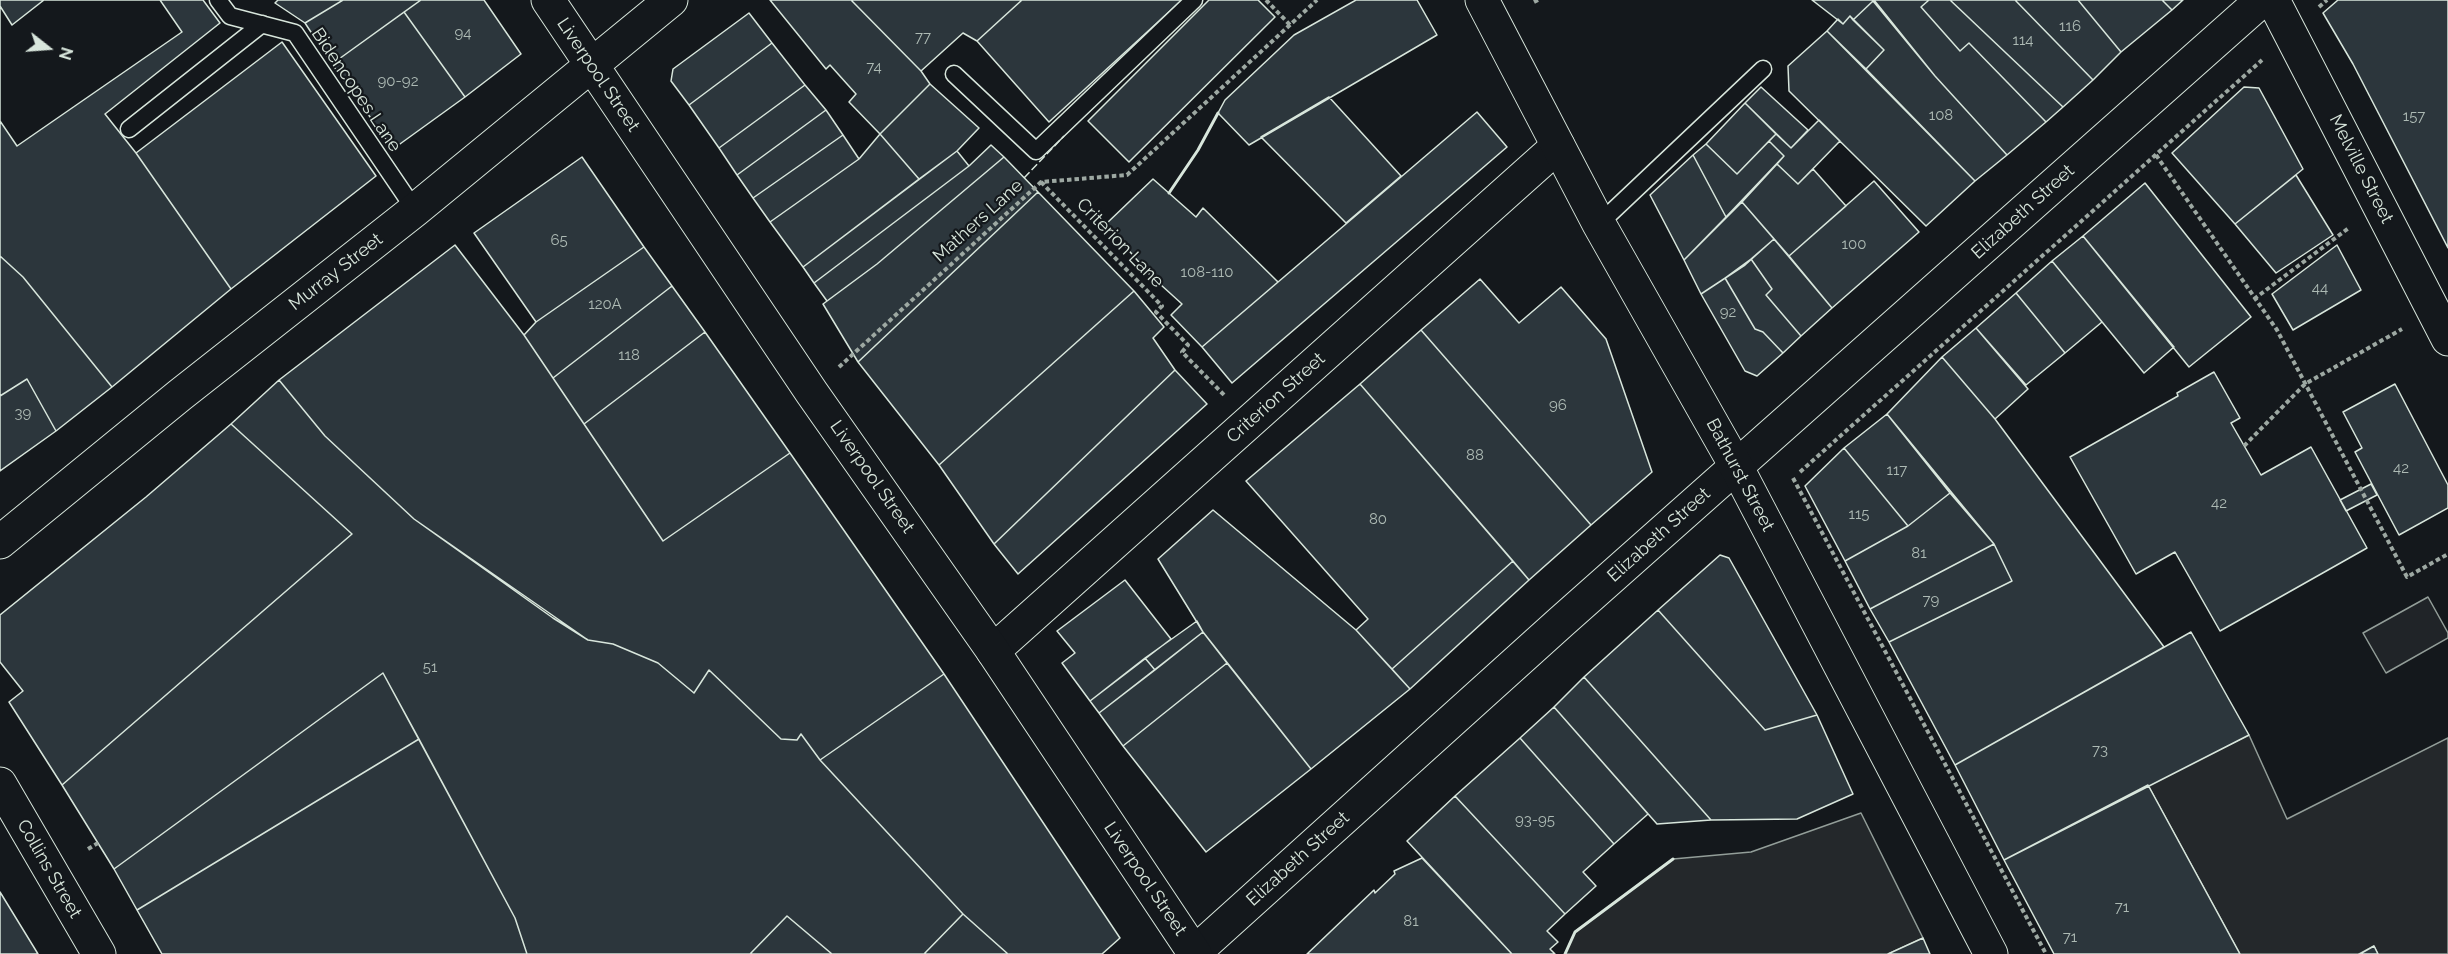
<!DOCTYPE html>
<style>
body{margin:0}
#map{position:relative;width:2448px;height:954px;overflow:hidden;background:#14181c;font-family:Raleway,sans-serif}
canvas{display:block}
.north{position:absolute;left:18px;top:18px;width:60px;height:60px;-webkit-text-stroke:4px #14181c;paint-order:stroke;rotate:107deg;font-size:16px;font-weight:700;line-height:24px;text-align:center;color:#d8e6dc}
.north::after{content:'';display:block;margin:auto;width:21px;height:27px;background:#d8e6dc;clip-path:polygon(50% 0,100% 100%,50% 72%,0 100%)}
</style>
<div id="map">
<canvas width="2448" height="954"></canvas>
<div class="north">N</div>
</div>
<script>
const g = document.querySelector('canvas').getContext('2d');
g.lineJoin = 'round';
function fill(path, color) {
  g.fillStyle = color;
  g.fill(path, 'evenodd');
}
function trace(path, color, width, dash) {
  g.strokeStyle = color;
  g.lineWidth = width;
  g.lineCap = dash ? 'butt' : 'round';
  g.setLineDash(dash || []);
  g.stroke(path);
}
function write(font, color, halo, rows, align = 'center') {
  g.font = font + ' Raleway,sans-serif';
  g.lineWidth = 4.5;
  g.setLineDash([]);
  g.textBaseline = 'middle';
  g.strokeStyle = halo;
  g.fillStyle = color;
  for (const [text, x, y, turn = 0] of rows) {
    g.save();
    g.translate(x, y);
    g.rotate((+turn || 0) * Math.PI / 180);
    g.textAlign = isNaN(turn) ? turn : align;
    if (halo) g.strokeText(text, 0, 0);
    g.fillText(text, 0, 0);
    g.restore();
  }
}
const green = new Path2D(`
 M2428,597L2448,633V638L2386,673L2363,633Z`);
const parking = new Path2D(`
 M2249,735L2287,819L2448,738V954H2378L2374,946L2359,954H2240L2148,785Z
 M1861,813L1923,938L1888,954H1565L1575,932L1673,859L1751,852Z`);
const building = new Path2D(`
 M0,0H203L220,23L105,114L136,153L231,289L112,387L23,277L0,256Z
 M44,0H160L182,32L17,146L0,121V6L12,25Z
 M278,0H343L305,23L275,3Z
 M343,0H421L332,64L305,23Z
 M421,0H484L521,54L465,97L404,12Z
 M770,0H851L921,71L930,84L880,134L849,102L856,94L830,65L826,69Z
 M851,0H1022L977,41L963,33L921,71Z
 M1022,0H1182L1049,122L977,41Z
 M1209,0H1258L1275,17L1129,162L1088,121Z
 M1356,0H1417L1437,35L1249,145L1218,113L1225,100L1294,35Z
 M1812,0H1872L1873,1L1853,20L1850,16L1843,24Z
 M1874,0H1929L1921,7L1960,51L1969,43L2046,122L2007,155L1935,76Z
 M1929,0H1950L2063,107L2046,122L1969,43L1960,51L1921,7Z
 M1950,0H2015L2093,80L2063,107Z
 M2015,0H2078L2121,52L2093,80Z
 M2078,0H2162L2172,10L2121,52Z
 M2162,0H2183L2172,10Z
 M2338,0H2448V248L2353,64L2323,13Z
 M1873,1L1935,76L2007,155L1975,181L1866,69L1884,50L1853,20Z
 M404,12L465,97L393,149L332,64Z
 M749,13L772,43L689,105L671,81L673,69Z
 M1850,16L1884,50L1866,69L1827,31L1838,19L1843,24Z
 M1827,31L1975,181L1926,226L1789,91L1788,66Z
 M282,42L376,176L231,289L136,153Z
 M772,43L805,85L719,148L689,105Z
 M930,84L979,128L957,151L919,179L880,134Z
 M805,85L826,110L737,175L719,148Z
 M1761,87L1808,130L1791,148L1745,103Z
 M2244,87L2259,88L2303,169L2235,224L2172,153Z
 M1329,97L1401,176L1346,223L1261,137Z
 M1745,103L1776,134L1737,174L1706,144Z
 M826,110L843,135L753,198L737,175Z
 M1477,112L1507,147L1232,383L1202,347Z
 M1819,120L1840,141L1798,184L1777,164L1784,156L1769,141L1776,134L1791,148Z
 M880,134L919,179L803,267L770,222L859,159Z
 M843,135L859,159L770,222L753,198Z
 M1769,141L1784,156L1726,217L1693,155L1706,144L1737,174Z
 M991,145L1004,157L877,264L827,301L814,283L969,166Z
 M957,151L969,166L814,283L803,267Z
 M1693,155L1726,217L1684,260L1650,195Z
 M582,157L644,247L536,322L474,233Z
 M1004,157L1038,192L858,362L823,304L877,264Z
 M1777,164L1798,184L1813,169L1846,206L1789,256L1742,202Z
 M2296,175L2333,235L2276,273L2235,224Z
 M1153,179L1196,217L1203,208L1278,282L1202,347L1171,315L1182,304L1150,275L1106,224Z
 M1874,181L1919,232L1832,308L1789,256Z
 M2145,183L2251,317L2189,367L2083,236Z
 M1038,192L1134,291L939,465L858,362Z
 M1742,202L1774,239L1745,265L1701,294L1684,260Z
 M2083,236L2174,347L2144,373L2052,261Z
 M1774,239L1832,308L1801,336L1766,295L1772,289L1751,259Z
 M455,245L524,335L663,541L790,453L944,674L820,760L801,734L797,740L781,739L709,670L694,693L658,663L613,644L588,640L414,519L325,436L279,380Z
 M2337,245L2361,290L2293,330L2272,294Z
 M644,247L672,286L553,378L524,335L536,322Z
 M0,256L23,277L112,387L56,431L27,379L0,396Z
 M1751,259L1772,289L1766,295L1801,336L1783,353L1763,332L1755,329L1725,278Z
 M2052,261L2102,322L2065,353L2016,293Z
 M1725,278L1755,329L1763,332L1783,353L1757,376L1745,371L1701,294Z
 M1480,279L1519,323L1561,287L1606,339L1652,472L1591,525L1421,330Z
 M672,286L705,332L584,424L553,378Z
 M1134,291L1164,327L1153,338L1175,370L994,544L939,465Z
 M2016,293L2065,353L2026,385L1976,328Z
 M1976,328L2028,389L1995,419L1942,357Z
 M1421,330L1591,525L1529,580L1360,384Z
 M705,332L790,453L663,541L584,424Z
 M1942,357L1995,419L2164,647L1955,765L1889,642L2012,581L1994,544L1887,414Z
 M1175,370L1207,404L1018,574L994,544Z
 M2214,372L2240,418L2231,423L2261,475L2311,447L2367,548L2220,631L2175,552L2136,574L2070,457L2178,396L2177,393Z
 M27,379L56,431L0,471V396Z
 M279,380L325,436L414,519L553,618L588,640L613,644L658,663L694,693L709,670L781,739L797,740L801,734L820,760L963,914L924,954H832L787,916L750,954H527L515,918L383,673L114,869L62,785L352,534L231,424Z
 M1360,384L1513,561L1392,669L1356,630L1368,619L1246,481Z
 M2395,384L2448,485V508L2399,535L2355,452L2362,448L2343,412Z
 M1887,414L1950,493L1908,526L1844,448Z
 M231,424L352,534L62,785L9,702L23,691L0,662V615L146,497Z
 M1844,448L1908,526L1845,561L1805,486Z
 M2371,484L2377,495L2346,511L2340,500Z
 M1950,493L1994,544L1870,609L1845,561L1908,526Z
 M1213,510L1356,630L1410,689L1311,769L1203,632L1158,559Z
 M1994,544L2012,581L1889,642L1870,609Z
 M1720,555L1729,558L1817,715L1765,730L1658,610Z
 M1513,561L1529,580L1410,689L1392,669Z
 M1125,580L1171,639L1090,701L1062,663L1075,653L1057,631Z
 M1658,610L1765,730L1817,715L1853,794L1797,819L1711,820L1584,677Z
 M1197,621L1203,632L1155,670L1145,658Z
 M1203,632L1227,663L1123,746L1099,713Z
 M2191,632L2249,735L2004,860L1955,765Z
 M1145,658L1155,670L1099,713L1090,701Z
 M1227,663L1311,769L1206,852L1123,746Z
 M383,673L419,739L137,910L114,869Z
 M944,674L1120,938L1102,954H1008L963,914L820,760Z
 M1584,677L1711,820L1657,824L1554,707Z
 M1554,707L1648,814L1614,844L1520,738Z
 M1520,738L1614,844L1583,872L1596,886L1565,914L1455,796Z
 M419,739L515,918L527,954H162L137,910Z
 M2148,785L2240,954H2054L2004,860Z
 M1455,796L1565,914L1547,931L1558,942L1550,949L1555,954H1512L1407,841Z
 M1422,858L1512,954H1307L1374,890L1375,893L1395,874L1394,871Z
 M0,892L38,954H0Z
 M963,914L1008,954H924Z
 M787,916L832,954H750Z
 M1923,938L1930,954H1888Z
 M2374,946L2378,954H2359H2360Z`);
const path = new Path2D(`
 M1266,0L1290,25
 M1534,2L1538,0
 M2319,7L2327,0
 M2156,155L2277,330L2407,577L2448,554
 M1041,182L1162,306L1156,312L1188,345L1182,352L1225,396
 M2254,299L2350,227
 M839,367L1041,182L1127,175L1317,0
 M2244,446L2305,384L2402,329
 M1800,472L2262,60
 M1793,478L2046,954
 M88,849L98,843`);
const service = new Path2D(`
 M218,0L230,16L295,33L415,210
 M954,74L1036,151L1194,0
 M129,129L262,24
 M1599,224L1763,69`);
const minor = new Path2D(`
 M2273,0L2448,339
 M993,651L1558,146
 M0,784L99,954
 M1194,953L1561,622L2262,0`);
const tertiary = new Path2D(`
 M1482,0L1599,224L1736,466L1991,954`);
const secondary = new Path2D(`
 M548,0L812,393L993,651L1195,954
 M0,542L180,395L415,210L671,0`);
const fence = new Path2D(`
 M1024,178L1064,136`);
const wall = new Path2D(`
 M1169,193L1198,150L1218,113
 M1565,954L1575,932L1673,859`);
const numberNames = [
 ["116",2070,26],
 ["94",463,33],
 ["77",923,37],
 ["114",2023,40],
 ["74",874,67],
 ["90-92",398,81],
 ["108",1941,115],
 ["157",2414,116],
 ["65",559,240],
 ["100",1854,244],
 ["108-110",1207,272],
 ["44",2320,288],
 ["120A",605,304],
 ["92",1728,312],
 ["118",629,355],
 ["96",1558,405],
 ["39",23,413],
 ["88",1475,455],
 ["42",2401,468],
 ["117",1897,470],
 ["42",2219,503],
 ["115",1859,514],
 ["80",1378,519],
 ["81",1919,553],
 ["79",1931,600],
 ["51",430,667],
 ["73",2100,750],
 ["93-95",1535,820],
 ["71",2122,907],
 ["81",1411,921],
 ["71",2070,937]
];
const streetNames = [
 ["Liverpool Street",598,75,56],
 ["Bidencopes Lane",356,90,56],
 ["Melville Street",2361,169,63],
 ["Elizabeth Street",2023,212,-42],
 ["Mathers Lane",978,221,-42],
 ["Criterion Lane",1120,243,46],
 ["Murray Street",336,272,-38],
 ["Criterion Street",1276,398,-42],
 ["Bathurst Street",1740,475,62],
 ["Liverpool Street",872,477,55],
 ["Elizabeth Street",1659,535,-42],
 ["Elizabeth Street",1298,859,-42],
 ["Collins Street",49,869,60],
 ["Liverpool Street",1145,879,56]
];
fill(green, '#202428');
trace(green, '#939e99', 1.5);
fill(parking, '#24282b');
trace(parking, '#939e99', 1.5);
fill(building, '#2c363c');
trace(building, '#d8e6dc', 1.5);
trace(service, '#d8e6dc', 19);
trace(minor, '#d8e6dc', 35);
trace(tertiary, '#d8e6dc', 35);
trace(secondary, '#d8e6dc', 35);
trace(path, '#9da8a2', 4, [4.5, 3]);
trace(service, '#14181c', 16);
trace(minor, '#14181c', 33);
trace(tertiary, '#14181c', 33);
trace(secondary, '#14181c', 33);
trace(fence, '#d8e6dc', 1.5, [8, 3]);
trace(wall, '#d8e6dc', 3);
write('15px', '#adbab4', null, numberNames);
write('18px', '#d8e6dc', '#14181c', streetNames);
</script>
